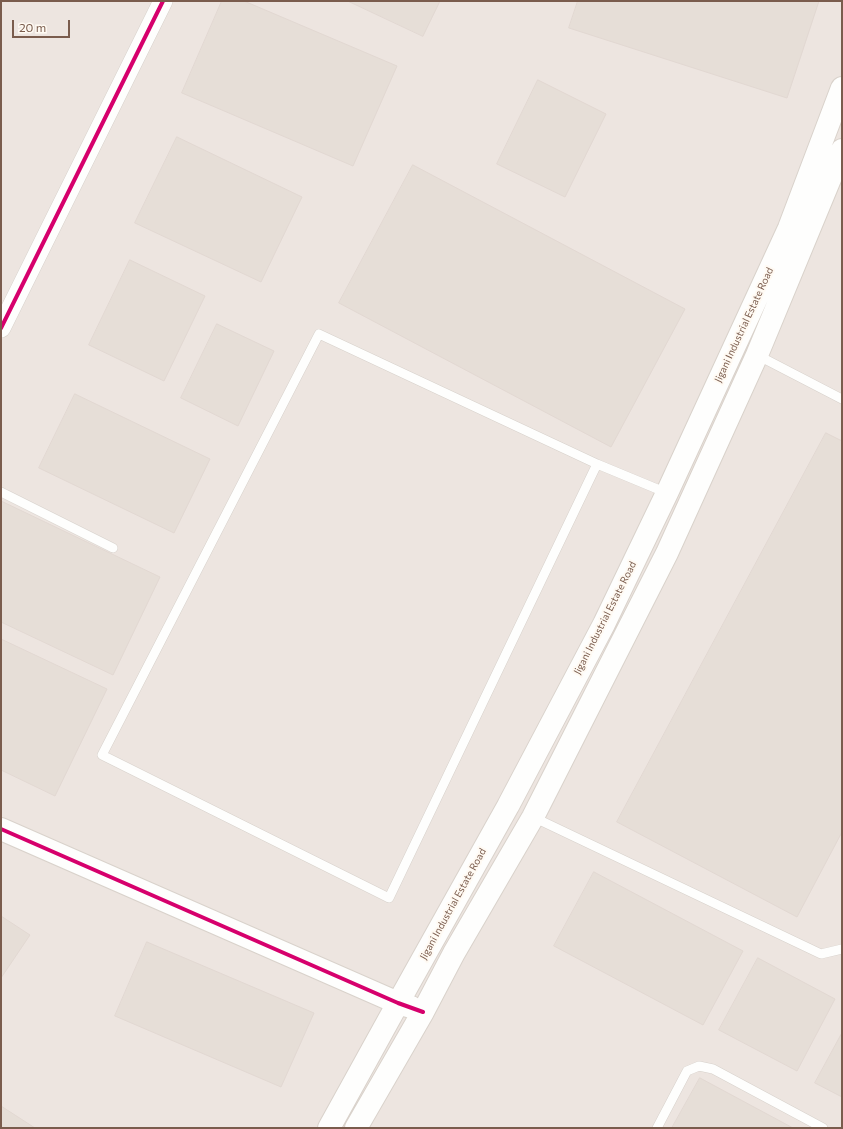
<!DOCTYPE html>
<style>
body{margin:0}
#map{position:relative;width:843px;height:1129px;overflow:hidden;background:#f9f5f0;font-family:Commissioner,sans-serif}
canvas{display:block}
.frame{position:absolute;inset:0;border:2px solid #7a5c4d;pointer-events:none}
.scale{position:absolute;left:12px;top:20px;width:58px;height:18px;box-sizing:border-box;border:2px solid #7a5c4d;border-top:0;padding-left:5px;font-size:12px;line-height:14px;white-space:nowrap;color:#7a5c4d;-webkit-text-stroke:3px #fffaf3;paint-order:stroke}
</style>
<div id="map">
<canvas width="843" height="1129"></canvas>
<div class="frame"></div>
<div class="scale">20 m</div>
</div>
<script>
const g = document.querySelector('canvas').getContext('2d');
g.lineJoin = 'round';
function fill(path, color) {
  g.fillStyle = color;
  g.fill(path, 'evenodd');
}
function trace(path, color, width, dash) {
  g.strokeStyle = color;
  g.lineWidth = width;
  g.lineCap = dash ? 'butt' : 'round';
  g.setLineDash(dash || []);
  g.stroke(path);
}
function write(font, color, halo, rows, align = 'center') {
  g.font = font + ' Commissioner,sans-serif';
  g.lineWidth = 4;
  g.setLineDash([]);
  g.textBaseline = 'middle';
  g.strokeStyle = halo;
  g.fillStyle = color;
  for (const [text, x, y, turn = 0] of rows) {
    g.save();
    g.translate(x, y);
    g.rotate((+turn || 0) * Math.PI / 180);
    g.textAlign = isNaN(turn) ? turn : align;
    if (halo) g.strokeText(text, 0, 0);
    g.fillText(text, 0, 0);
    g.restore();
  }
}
const industrial = new Path2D(`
 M1,1H842V1128H1Z`);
const building = new Path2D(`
 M222,1H244L397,66L353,166L182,93Z
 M348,1H440L423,36Z
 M578,1H819L787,98L569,28Z
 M538,80L606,114L565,197L497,164Z
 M177,137L302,197L261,282L135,223Z
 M413,165L685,309L611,447L339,303Z
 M130,260L205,296L164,381L89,345Z
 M217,324L274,351L238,426L181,398Z
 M75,394L210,459L174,533L39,468Z
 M826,433L842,441V832L797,917L617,822Z
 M1,501L160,577L113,675L1,622Z
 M1,639L107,689L55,796L1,770Z
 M594,872L743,951L703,1025L554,946Z
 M1,916L30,935L1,978Z
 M147,942L314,1013L281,1087L115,1016Z
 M758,958L835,999L797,1071L719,1030Z
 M842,1033V1097L815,1083Z
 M700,1078L793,1128H672Z
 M1,1106L35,1128H1Z`);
const lane = new Path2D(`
 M757,355L842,399
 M597,464L319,334L102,755L389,898L597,464L667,493
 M1,492L113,548
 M533,817L821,954L842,949
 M657,1128L687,1071L699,1066L713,1069L823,1128`);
const street = new Path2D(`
 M1,328L163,1`);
const secondary = new Path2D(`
 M1,829L398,1003L411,1007
 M329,1128L398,1003L508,806L604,624L667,493L789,228L842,88
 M356,1128L423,1012L454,953L533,817L667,553L757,355L842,150`);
const cycleway = new Path2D(`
 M1,328L163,1
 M1,829L398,1003L423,1012`);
const streetNames = [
 ["Jigani Industrial Estate Road",744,325,-65],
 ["Jigani Industrial Estate Road",605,618,-63],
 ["Jigani Industrial Estate Road",453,904,-61]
];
fill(industrial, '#ede5e0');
fill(building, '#e6ded7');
trace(building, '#e2d8d2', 1);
trace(lane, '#d7d1cb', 10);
trace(street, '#d7d1cb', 20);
trace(secondary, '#d9d2cb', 24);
trace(lane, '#fefefd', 9);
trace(street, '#fefefd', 19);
trace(secondary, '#fefefd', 22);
trace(cycleway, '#d6006c', 4);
write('10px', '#7a5c4d', '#fffaf3', streetNames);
</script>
